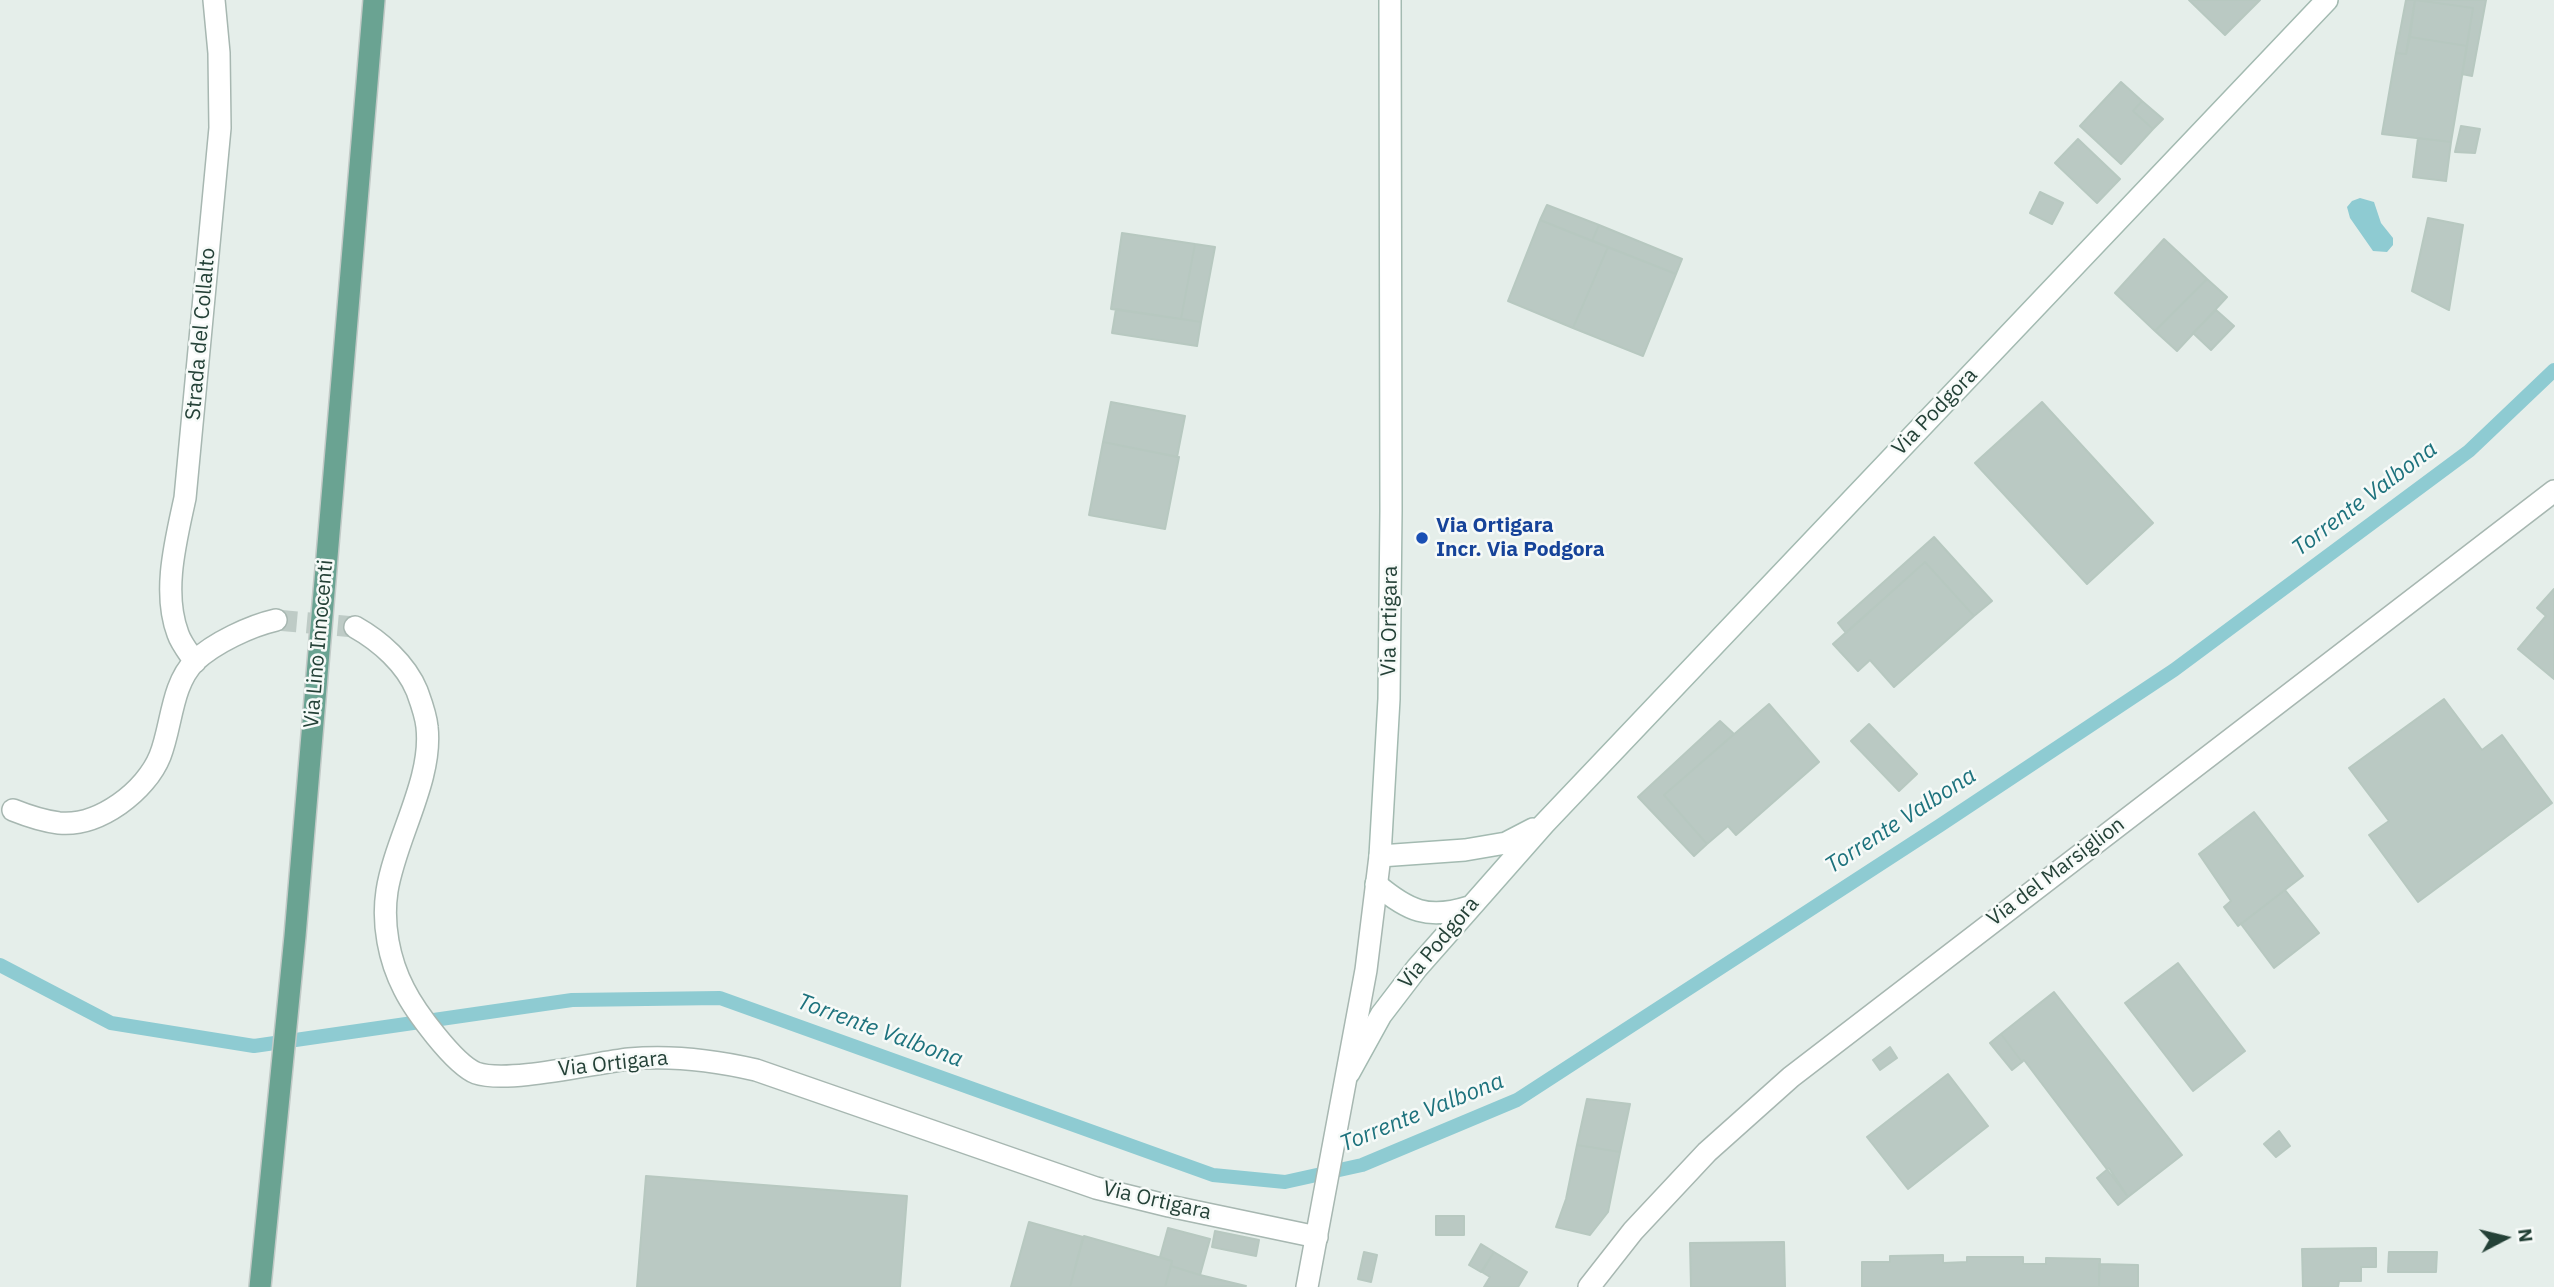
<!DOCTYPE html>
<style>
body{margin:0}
#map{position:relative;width:2554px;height:1287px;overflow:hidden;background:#e5eeea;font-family:"IBM Plex Sans",sans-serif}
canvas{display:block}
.north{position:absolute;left:2470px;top:1203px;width:70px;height:70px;-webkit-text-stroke:5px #f6faf8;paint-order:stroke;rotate:83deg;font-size:19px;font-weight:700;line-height:28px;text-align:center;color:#244137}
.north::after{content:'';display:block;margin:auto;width:24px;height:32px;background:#244137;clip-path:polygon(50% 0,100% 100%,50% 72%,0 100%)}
</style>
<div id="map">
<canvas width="2554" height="1287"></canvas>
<div class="north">N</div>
</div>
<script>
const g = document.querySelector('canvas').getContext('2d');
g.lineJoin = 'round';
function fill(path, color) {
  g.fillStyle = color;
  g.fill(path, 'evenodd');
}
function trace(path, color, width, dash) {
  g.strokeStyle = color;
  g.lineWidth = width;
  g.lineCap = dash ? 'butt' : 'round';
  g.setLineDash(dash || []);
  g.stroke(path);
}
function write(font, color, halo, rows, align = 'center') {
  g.font = font + ' "IBM Plex Sans",sans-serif';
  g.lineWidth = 5;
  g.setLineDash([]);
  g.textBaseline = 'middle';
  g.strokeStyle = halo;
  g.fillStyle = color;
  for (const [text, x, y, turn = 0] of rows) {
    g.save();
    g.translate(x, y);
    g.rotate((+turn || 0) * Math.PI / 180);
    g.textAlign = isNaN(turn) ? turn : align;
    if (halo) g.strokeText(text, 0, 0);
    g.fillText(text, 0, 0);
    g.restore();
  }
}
const water = new Path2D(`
 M2360,198L2374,202L2381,223L2393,238V245L2387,252L2373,251L2350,218L2347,207L2352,201Z`);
const stream = new Path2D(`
 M0,965L111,1023L254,1046L572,1000L720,998L1213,1175L1285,1182L1362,1165L1517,1100L1939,826L2174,670L2469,451L2554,370`);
const building = new Path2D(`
 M2189,0H2260L2225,35Z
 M2406,0H2415L2406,54L2396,53Z
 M2415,0L2473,8L2467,46L2410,37Z
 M2416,0H2486L2472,76L2462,74L2473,8Z
 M2410,37L2467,46L2451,142L2382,134L2396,53L2406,54Z
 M2121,82L2142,101L2133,111L2153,129L2121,164L2080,126Z
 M2142,101L2163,119L2153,129L2133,111Z
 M2461,126L2480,129L2475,153L2455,152Z
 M2418,138L2451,142L2446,181L2413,177Z
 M2078,139L2120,179L2097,203L2055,163Z
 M2040,192L2063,203L2052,224L2030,213Z
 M1547,205L1599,225L1592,241L1540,220Z
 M2428,218L2463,225L2449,310L2412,291Z
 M1540,220L1608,247L1573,328L1508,301Z
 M1599,225L1682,259L1676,274L1592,241Z
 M1122,233L1195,244L1181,319L1111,309Z
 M2164,239L2207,279L2155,331L2115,293Z
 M1195,244L1215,247L1201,322L1181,319Z
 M1608,247L1676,274L1643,356L1573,328Z
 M2207,279L2227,297L2177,351L2155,331Z
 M1116,309L1201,322L1197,346L1112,333Z
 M2216,310L2234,326L2211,350L2193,333Z
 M1111,402L1185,416L1177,457L1103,442Z
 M2042,402L2153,523L2087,584L1975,463Z
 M1103,442L1179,457L1165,529L1089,515Z
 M1934,537L1992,601L1974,616L1925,562L1846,633L1838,623Z
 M1925,562L1974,616L1894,687L1870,660L1858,671L1833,644Z
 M2554,589V679L2518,649L2546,616L2537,608Z
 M2444,699L2482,750L2502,735L2552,803L2418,902L2369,835L2389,821L2349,768Z
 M1769,704L1819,762L1736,835L1728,826L1707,844L1664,795Z
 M1720,721L1734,734L1664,795L1707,844L1694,856L1638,797Z
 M1869,724L1917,774L1899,791L1851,741Z
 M2254,812L2303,876L2238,926L2224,907L2231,901L2199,854Z
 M2285,890L2319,933L2274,968L2241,924Z
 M2178,963L2245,1051L2193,1091L2125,1003Z
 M2054,992L2182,1155L2128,1197L2024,1060L2022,1062L2001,1034Z
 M2001,1034L2022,1062L2012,1070L1990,1043Z
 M1890,1047L1897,1058L1880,1070L1873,1060Z
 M1948,1074L1988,1126L1908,1189L1867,1137Z
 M1587,1099L1630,1104L1620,1152L1577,1145Z
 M2279,1131L2290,1146L2276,1157L2264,1144Z
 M1577,1145L1620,1152L1608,1212L1590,1235L1556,1227L1566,1199Z
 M2109,1168L2128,1197L2118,1205L2097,1178Z
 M646,1176L907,1196L900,1287H637Z
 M1436,1216H1464V1235H1436Z
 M1029,1222L1083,1237L1070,1287H1011Z
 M1168,1228L1210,1239L1200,1275L1171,1266L1172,1261L1160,1257Z
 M1215,1231L1259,1240L1256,1256L1212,1247Z
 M1084,1236L1172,1261L1165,1287H1070Z
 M1784,1242L1785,1287H1691L1690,1243Z
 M1481,1244L1494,1252L1481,1272L1469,1265Z
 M2376,1248V1267H2361V1281H2339L2338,1287H2303L2302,1249Z
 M1364,1252L1377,1255L1371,1282L1358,1279Z
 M1494,1252L1527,1272L1518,1287H1484L1490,1277L1482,1272Z
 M2389,1252H2437L2436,1272H2388Z
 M1943,1255V1263L1967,1262V1257H2023V1264H2046V1258L2100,1259L2099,1287H1862V1262H1890V1256Z
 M2099,1264L2138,1265V1287H2099Z
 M1171,1266L1200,1275L1246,1286L1165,1287Z`);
const minorTunnel = new Path2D(`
 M276,620L355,627`);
const minor = new Path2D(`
 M355,627C380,641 406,664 417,691C421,702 426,715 427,727C433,780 395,839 387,891C382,924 389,960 404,989C415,1011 454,1064 476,1073C508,1084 593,1063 629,1059C672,1055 713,1060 756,1070L1096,1188L1169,1206L1317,1237
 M195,662C189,653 181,643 178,634C162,592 176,540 185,498L220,128L219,53L214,0
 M13,810C28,816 43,821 59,823C99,827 146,791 160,756C172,726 171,685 195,661C214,643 250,626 276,620`);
const tertiary = new Path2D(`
 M1307,1287L1366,970L1380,856
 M1589,1287L1633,1231L1707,1152L1791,1077L2554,491`);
const secondary = new Path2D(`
 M1390,0L1391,511L1389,699L1380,856L1465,850L1506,843L1533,829
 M1376,884C1408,911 1428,920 1469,907
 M1349,1073L1381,1015L1417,968L1544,824L2327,0`);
const primary = new Path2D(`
 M260,1287L295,936L374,0`);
const markers = [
 [1422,538,7,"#1a4fb4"]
];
const streetNames = [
 ["Strada del Collalto",201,334,-85],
 ["Via Podgora",1935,412,-46],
 ["Via Ortigara",1390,621,-89],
 ["Via Lino Innocenti",319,644,-85],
 ["Via del Marsiglion",2056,872,-37],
 ["Via Podgora",1439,943,-50],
 ["Via Ortigara",613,1064,-6],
 ["Via Ortigara",1157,1201,13]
];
const transitNames = [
 ["Via Ortigara",1436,526],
 ["Incr. Via Podgora",1436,550]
];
const waterNames = [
 ["Torrente Valbona",2365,499,-37],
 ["Torrente Valbona",1901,821,-33],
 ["Torrente Valbona",880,1031,20],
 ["Torrente Valbona",1422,1113,-22]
];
fill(water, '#8ecbd2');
trace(stream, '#8ecbd2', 14);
fill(building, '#bac9c3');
trace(building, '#b7c8c0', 2);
trace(minorTunnel, '#becbc6', 21, [21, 10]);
trace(minor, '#a7b7b1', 24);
trace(tertiary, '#a7b7b1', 24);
trace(secondary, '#a3bab1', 24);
trace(primary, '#c2cac7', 24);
trace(minor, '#fff', 21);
trace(tertiary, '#fff', 21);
trace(secondary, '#fff', 21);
trace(primary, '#6aa392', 21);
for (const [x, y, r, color] of markers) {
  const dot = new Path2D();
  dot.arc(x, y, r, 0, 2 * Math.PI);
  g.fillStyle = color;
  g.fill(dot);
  trace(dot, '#f6faf8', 2.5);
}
write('21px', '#244137', '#f6faf8', streetNames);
write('bold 21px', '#164399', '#f6faf8', transitNames, 'left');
write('italic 23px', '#1d727d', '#f6faf8', waterNames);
</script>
